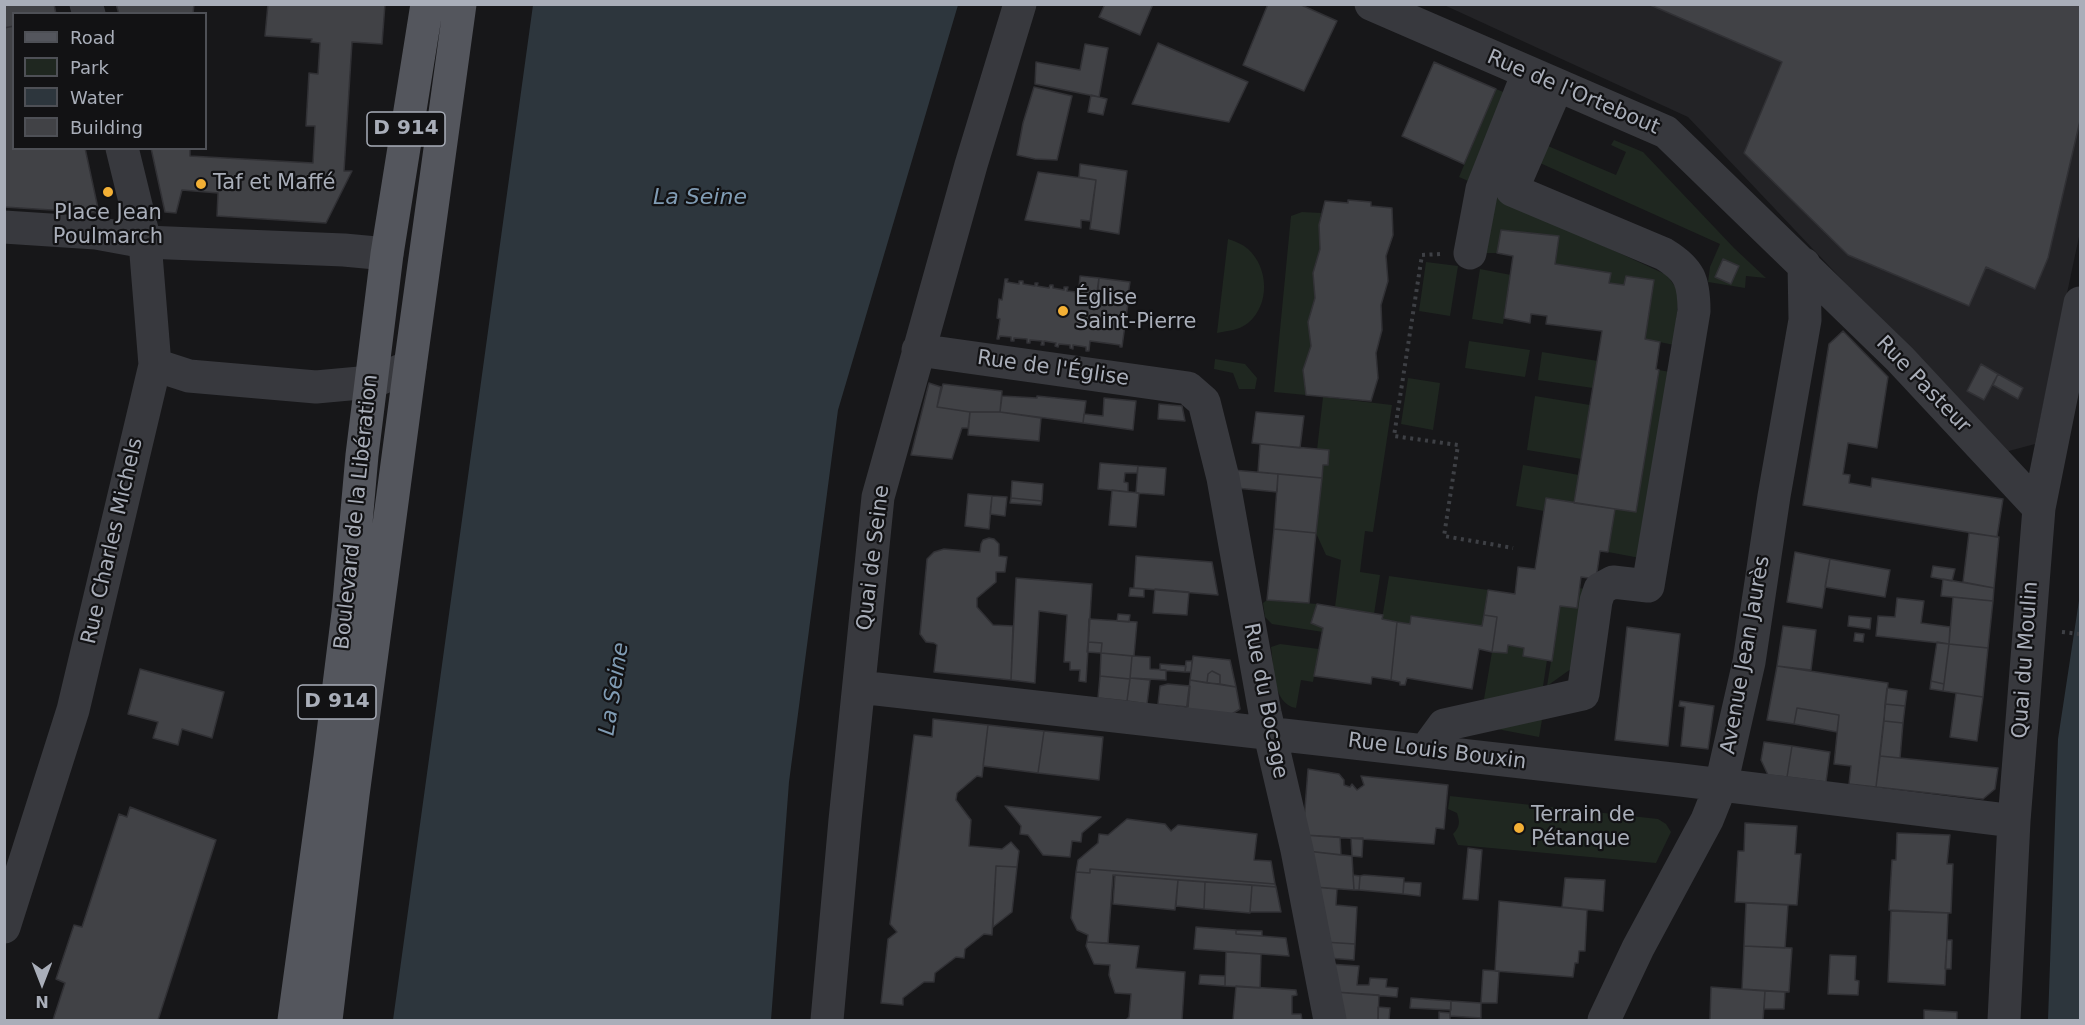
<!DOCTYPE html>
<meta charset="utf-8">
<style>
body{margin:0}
#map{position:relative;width:2085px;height:1025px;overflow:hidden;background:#171719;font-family:"DejaVu Sans",sans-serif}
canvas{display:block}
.frame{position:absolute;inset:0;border:6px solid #a9aeb9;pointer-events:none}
.legend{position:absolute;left:12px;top:12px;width:195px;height:138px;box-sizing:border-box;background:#121214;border:2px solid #4e5056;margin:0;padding:8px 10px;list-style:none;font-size:18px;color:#a9aeb9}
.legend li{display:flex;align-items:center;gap:12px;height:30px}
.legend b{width:30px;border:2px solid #4e5056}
.north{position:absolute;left:12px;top:953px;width:60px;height:60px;-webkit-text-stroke:4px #121214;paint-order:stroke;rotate:180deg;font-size:16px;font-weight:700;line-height:24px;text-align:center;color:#a9aeb9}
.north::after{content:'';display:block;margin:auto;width:21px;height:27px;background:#a9aeb9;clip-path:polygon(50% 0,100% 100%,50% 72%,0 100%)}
</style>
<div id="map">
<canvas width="2085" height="1025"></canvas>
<div class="frame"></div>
<ul class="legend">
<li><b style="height:8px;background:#54565d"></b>Road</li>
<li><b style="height:16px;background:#1f2720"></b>Park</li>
<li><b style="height:16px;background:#2d363d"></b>Water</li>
<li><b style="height:16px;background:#414246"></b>Building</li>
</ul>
<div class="north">N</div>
</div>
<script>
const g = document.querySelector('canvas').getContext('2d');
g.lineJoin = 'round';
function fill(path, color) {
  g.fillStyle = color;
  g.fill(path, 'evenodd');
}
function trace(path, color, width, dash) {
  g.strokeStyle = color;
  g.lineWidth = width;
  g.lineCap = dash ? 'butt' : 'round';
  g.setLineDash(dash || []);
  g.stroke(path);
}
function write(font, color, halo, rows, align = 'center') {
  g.font = font + ' "DejaVu Sans",sans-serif';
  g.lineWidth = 4.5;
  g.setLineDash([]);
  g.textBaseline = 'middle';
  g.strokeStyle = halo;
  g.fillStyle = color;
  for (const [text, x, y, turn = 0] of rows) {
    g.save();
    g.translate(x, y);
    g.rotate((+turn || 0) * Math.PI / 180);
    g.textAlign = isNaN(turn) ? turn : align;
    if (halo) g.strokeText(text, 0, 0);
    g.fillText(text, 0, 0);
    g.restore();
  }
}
const built = new Path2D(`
 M1444,5H2080V232L2035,444L2005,452L1688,117Z`);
const green = new Path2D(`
 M1496,89L1511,95L1473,183L1459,177Z
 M1614,140L1643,152L1734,248L1766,278L1746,276L1745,288L1708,282L1710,267L1720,244L1540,163L1548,146L1616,175L1626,152L1611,145Z
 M1491,194L1667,275L1679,292L1674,345L1645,339L1654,280L1627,276L1624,285L1609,283L1611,273L1555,264L1559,236L1501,230L1497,253H1481Z
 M1302,212L1321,213L1319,225L1320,249L1315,298L1308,322L1311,346L1303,370L1306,395L1274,392L1291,216Z
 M1228,239C1235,241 1242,244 1248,249C1269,268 1270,305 1248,323C1240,330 1227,331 1217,333Z
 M1426,262L1458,266L1450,316L1419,311Z
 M1480,269L1511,275L1503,324L1472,319Z
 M1469,341L1530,350L1525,377L1465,368Z
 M1542,352L1598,361L1593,388L1538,380Z
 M1215,359L1245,364L1257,378L1255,389H1239L1233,373L1214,369Z
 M1659,370L1670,372L1640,558L1608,552L1615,509L1636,511Z
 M1408,378L1440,383L1433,430L1401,424Z
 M1535,396L1590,405L1582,459L1527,450Z
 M1323,397L1392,405L1373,532L1365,531L1360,572L1380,575L1374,614L1335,607L1341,560L1326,555L1316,533L1323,465H1328L1329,450H1317Z
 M1523,465L1579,475L1574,503L1547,498L1544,511L1516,506Z
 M1389,576L1488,590L1482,626L1411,617L1410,624L1382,619Z
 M1579,588L1586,589L1575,666L1547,686L1560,606Z
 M1267,600L1317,604L1311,622L1323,628V632L1272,624L1265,617L1263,603Z
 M1280,644L1319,649L1313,682L1301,680L1296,708C1272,704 1274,667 1271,647Z
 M1508,645L1524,648L1523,656L1547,660L1542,693L1483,705L1492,652L1507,653Z
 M1543,714L1539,737L1476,725Z
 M1450,796L1658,819L1666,824L1671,832L1656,863L1458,845L1453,834C1460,827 1460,822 1457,813L1448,809Z`);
const water = new Path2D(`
 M533,5H958L838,410L789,782L771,1020H393Z
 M2080,594V1020H2048L2058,739Z`);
const building = new Path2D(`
 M4,4H54L56,14H14V26L4,28Z
 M116,4H194L193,14H119Z
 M268,4H385L382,44L352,42L344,171H352L326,223L217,216L218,193L182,190L176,213L165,212L151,148H190V156L313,163L315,126H306L309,73L318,74L320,43L311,42L312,39L265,36Z
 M1105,4H1153L1140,35L1099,17Z
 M1268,4H1299L1337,21L1304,91L1243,65Z
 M1648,4H2080V121L2048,258L2035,289L1986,267L1969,306L1848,255L1744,153L1782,62Z
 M14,26V148H85L99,213L4,207V28Z
 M1158,43L1248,82L1229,122L1132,104Z
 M1085,44L1108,48L1099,97L1035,84L1036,62L1080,70Z
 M1434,62L1496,89L1464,164L1402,136Z
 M1034,87L1072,96L1057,160L1035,159L1017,155L1023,123Z
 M1091,95L1107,99L1103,115L1088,112Z
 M1080,164L1127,171L1119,234L1090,229L1096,180L1079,177Z
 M1038,172L1096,180L1090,221L1081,220V228L1025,220Z
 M1348,200L1371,202V206L1392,208L1393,235L1386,256L1388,281L1381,305L1382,330L1376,353L1378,378L1371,401L1306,395L1303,370L1311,346L1308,322L1315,298L1313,273L1320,249L1319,225L1325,201L1348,203Z
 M1501,230L1559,236L1555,264L1611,273L1609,283L1624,285L1626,276L1654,280L1645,339L1660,342L1656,369L1659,370L1636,512L1574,503L1602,331L1546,324L1547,316L1531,314L1530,323L1504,318L1513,256L1497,253Z
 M1723,259L1739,266L1731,284L1715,277Z
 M1080,276L1099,278L1097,292L1079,288Z
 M1099,278L1130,282L1127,303L1097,300Z
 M1005,279H1008L1007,282L1019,284V281H1023V284L1035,286V283H1038L1037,286L1049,288L1050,285H1053V288L1064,290V287H1068L1067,291L1077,292L1079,288L1097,292V300L1128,303L1122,347H1120V345L1090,341L1089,351H1086V347L1073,345V349L1070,348V345L1059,344L1058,347L1055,346L1056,343L1044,341V345H1041L1042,341L1030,340V343H1027V339L1014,338V341H1011V337L1000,336L999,339H997L1000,319L997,318L999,299L1002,300Z
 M1843,331L1888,377L1877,448L1848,443L1843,474L1850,475L1849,483L1871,487L1872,478L2003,499L1997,537L1803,505L1829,344Z
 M1981,364L1998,374L1984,400L1967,391Z
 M1998,374L2023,388L2018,399L1993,385Z
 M929,383L941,387L937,407L970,412L968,428H962L952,459L911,455Z
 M943,384L1002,391L1000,412H970L937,407Z
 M1002,396L1037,398V396L1086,401L1083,423L1000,412Z
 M1104,398L1136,401L1133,430L1083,423L1084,414L1103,416Z
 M1159,404L1182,406L1185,421L1158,419Z
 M970,412H1000L1041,418L1039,441L968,435Z
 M1256,412L1304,416L1300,448L1252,443Z
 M1260,444L1329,450L1328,465H1323L1322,478L1258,472Z
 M1100,463L1138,466L1137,473H1125L1124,482L1128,483V492L1098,489Z
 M1138,466L1166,468L1164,495L1136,493Z
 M1233,470L1278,474L1277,492L1236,488Z
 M1278,474L1322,478L1316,533L1274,529Z
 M1012,481L1043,484L1042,501L1011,498Z
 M1112,490L1139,493L1136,527L1109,525Z
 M968,494L992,496L989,529L965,526Z
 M992,496L1007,497L1005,516L990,514Z
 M1011,498L1042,501L1041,505L1010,503Z
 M1546,498L1615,509L1608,552L1600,551L1596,579L1581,577L1577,608L1560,606L1552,661L1523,656L1524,648L1508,645L1507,653L1492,652L1497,617L1484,615L1488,590L1515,594L1518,567L1535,569Z
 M1274,529L1316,533L1309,603L1267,600Z
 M1969,533L1999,537L1994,588L1963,582Z
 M989,538L994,539L999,544V556L1007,557L1005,572H996V582L977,598V607L993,625L1013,626L1011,680L934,672L937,645L934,643L926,642L920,634L927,559L934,552L944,549L980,552L981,544L983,540Z
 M1795,552L1830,559L1822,608L1787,602Z
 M1136,556L1212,562L1218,595L1134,588Z
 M1830,559L1890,570L1885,597L1825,587Z
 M1933,566L1955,569L1952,581L1931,577Z
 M1016,578L1092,584L1086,682L1079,681L1080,670H1070V662H1064L1067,615L1039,611L1035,683L1011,680Z
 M1943,579L1994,588L1993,601L1941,596Z
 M1130,588L1144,589V597L1129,596Z
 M1155,589L1189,592L1187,615L1153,613Z
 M1953,597L1993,601L1988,648L1949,644Z
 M1897,598L1924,601L1921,623L1950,627L1949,644L1876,636L1878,616L1895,617Z
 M1317,604L1383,615L1382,619L1397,622L1391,680L1372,677L1371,684L1314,676L1323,628L1311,623Z
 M1118,614L1130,615L1129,622L1117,621Z
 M1484,615L1497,617L1492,652L1479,649L1472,689L1407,678L1405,685H1400V682L1391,680L1397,622L1410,624L1411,616L1482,626Z
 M1849,616L1871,618L1870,629L1848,626Z
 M1089,619L1137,622L1134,656L1101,653L1102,643L1088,642Z
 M1783,626L1816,630L1811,670L1777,666Z
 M1627,627L1680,634L1668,746L1615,740Z
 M1855,633L1864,634L1863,642L1854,641Z
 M1088,642L1102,643L1101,653L1087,652Z
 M1937,642L1949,644L1944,684L1931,681Z
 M1949,644L1988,648L1983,697L1943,691Z
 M1101,653L1132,656L1130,679L1100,676Z
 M1132,656L1150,657V669L1166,670V680L1130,678Z
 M1193,656L1230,660L1236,687L1220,684V675L1212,671L1208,674L1207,683L1190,680Z
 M1186,661H1192L1191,672H1185Z
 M1160,664L1186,666L1185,672L1160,670Z
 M1777,666L1888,683L1876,787L1849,784L1851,766L1834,764L1839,715L1797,708L1794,724L1767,720Z
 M140,669L224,692L212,738L182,729L178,745L153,738L158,722L128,714Z
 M1212,671L1220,675V684L1207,683L1208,674Z
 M1100,676L1130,679L1127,701L1098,698Z
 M1130,678L1150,680L1147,704L1127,701Z
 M1190,680L1236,687L1240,709L1227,717L1186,713Z
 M1931,681L1944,684L1943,691L1930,689Z
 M1168,684L1190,686L1188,707L1158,704L1160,686Z
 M1887,688L1907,691L1905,706L1885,704Z
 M1956,693L1983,697L1977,741L1950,737Z
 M1680,701L1714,706L1708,749L1681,746L1685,707L1679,706Z
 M1885,704L1905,706L1903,723L1884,721Z
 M1797,708L1839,715L1837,732L1794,724Z
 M933,719L988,725L982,777L977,776L957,793L956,800L971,820L969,846L1002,849L1011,842L1019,851L1017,867L996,866L992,935L984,934L965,949L964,958L956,957L935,973L934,982H924L903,998V1005L881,1003L888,939L897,932L890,924L914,735L932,737Z
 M1884,721L1903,723L1900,758L1880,756Z
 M988,725L1044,731L1038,773L983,766Z
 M1044,731L1103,737L1099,780L1038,773Z
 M1764,742L1792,746L1787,777L1768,775L1761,760Z
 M1792,746L1830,752L1826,782L1787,777Z
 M1880,756L1998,768L1995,789L1983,799L1876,787Z
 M1308,769L1339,774L1344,780V785L1350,787L1352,784L1357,790L1364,785L1361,776L1448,785L1444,829L1436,828L1434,844L1303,835Z
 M1005,806L1101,817L1082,833L1081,842L1072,841L1070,857L1043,855L1028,835L1020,834L1021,826Z
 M130,807L216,840L158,1020H53L65,983L56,979L74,925L82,927L119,814L127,817Z
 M1127,819L1165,824L1171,831L1178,825L1257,834L1254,860L1271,861L1275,884L1090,869V873L1076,872L1078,860L1098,843L1099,834L1108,835Z
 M1745,823L1797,826L1795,854H1801L1797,905L1735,902L1738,851H1744Z
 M1897,833L1950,835L1947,864H1953L1951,913L1889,910L1892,860H1896Z
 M1303,835L1340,837L1341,855L1307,851Z
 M1351,838H1363L1362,857L1352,856Z
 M1468,848L1482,850L1478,900L1463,899Z
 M1307,851L1352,856L1354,890L1314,887Z
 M996,866L1017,867L1012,912L993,927Z
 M1090,869L1275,884L1276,887L1113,875L1108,943L1087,942L1088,935L1077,930L1071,918L1076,872L1090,873Z
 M1115,875L1178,880L1175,910L1113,904Z
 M1353,875L1360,876L1359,890H1354Z
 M1364,875L1404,878L1403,894L1359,890L1360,876Z
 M1565,878L1605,880L1603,911L1562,907Z
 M1178,880L1205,882L1204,909L1176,906Z
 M1205,882L1252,885L1250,913L1204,909Z
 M1404,882L1421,883L1420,896L1403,894Z
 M1252,885L1276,887L1281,912H1250Z
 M1314,887L1337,889L1336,905L1357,907L1355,944L1324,942Z
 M1499,901L1587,910L1585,951H1579L1578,963H1575L1573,977L1495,971Z
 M1746,903L1788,905L1785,948L1744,946Z
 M1891,911L1948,913L1945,985L1888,982Z
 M1196,927L1236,930V934L1286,938L1289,956L1194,949Z
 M1236,930L1262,931V936L1236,934Z
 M1947,940H1952L1951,969H1945Z
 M1087,942L1139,946L1136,968L1185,972L1182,1020H1126L1129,1017L1131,994L1115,993L1109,975L1110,965L1094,964L1086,946Z
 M1324,942L1355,944L1354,960L1328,958Z
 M1744,946L1792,948L1789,992L1742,989Z
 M1226,952L1261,954L1260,988L1225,986Z
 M1830,955L1856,956L1855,980L1859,981L1858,995L1828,994Z
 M1329,964L1359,966L1357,985H1369L1370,978L1387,979L1386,987L1398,988L1397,997L1335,992Z
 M1483,970L1499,971L1497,1003H1481Z
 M1200,975L1225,976V986L1199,984Z
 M1236,986L1296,990L1297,995L1292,996V1014H1301L1302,1020H1233Z
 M1711,987L1765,991L1763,1020H1710Z
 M1765,991L1785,992L1784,1009H1764Z
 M1335,992L1379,995L1378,1020H1340Z
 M1411,998L1451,1001V1010L1410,1008Z
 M1451,1001L1481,1003V1018L1450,1016Z
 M1378,1007L1390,1008L1389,1020H1378Z
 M1924,1010L1957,1012V1020H1924Z
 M1439,1012L1450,1013V1020H1439Z`);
const path = new Path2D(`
 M1440,254L1422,255L1394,436L1458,445L1444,536L1513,548
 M2062,632L2080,634`);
const minor = new Path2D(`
 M86,4L89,14
 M1371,4L1666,132L1900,359L2039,508
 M4,227L96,233L145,242L344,250L387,254
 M1470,253L1482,189L1528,73
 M918,350L1188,388L1204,402L1223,478L1265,713L1297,850L1330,1020
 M155,365L189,376L316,387L371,382L410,367
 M859,687L1681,780L2014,821
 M1425,751L1444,725L1583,694L1596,601L1600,589L1613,582L1648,586L1694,311C1694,281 1690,270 1664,254L1512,190L1557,86
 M4,927L73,710L155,365L145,242L122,148
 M827,1020L845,820L878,497L971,165L1020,4
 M1604,1020L1638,948L1707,820L1721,785L1749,662L1774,496L1805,320L1804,264
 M2004,1020L2014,821L2039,508L2080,303`);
const major = new Path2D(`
 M294,1020L330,757L348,613L362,455L387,254L427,4
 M326,1020L353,795L410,367L460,4`);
const markers = [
 [201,184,6,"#f3b035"],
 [108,192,6,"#f3b035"],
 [1063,311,6,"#f3b035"],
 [1519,828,6,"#f3b035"]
];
const shields = [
 [406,129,78],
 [337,702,78]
];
const shieldNames = [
 ["D 914",406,129],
 ["D 914",337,702]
];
const streetNames = [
 ["Rue de l'Ortebout",1573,93,23],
 ["Rue de l'Église",1053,369,8],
 ["Rue Pasteur",1923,385,46],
 ["Boulevard de la Libération",357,512,-84],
 ["Rue Charles Michels",113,541,-77],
 ["Quai de Seine",874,558,-83],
 ["Avenue Jean Jaurès",1746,655,-80],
 ["Quai du Moulin",2026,660,-86],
 ["Rue du Bocage",1265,701,79],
 ["Rue Louis Bouxin",1437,752,7]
];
const poiNames = [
 ["Taf et Maffé",213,184],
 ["Place Jean",108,214,"center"],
 ["Poulmarch",108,238,"center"],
 ["Église",1075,299],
 ["Saint-Pierre",1075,323],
 ["Terrain de",1531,816],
 ["Pétanque",1531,840]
];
const waterNames = [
 ["La Seine",700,198],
 ["La Seine",615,689,-81]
];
fill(built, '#232326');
fill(green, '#1f2720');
fill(water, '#2d363d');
fill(building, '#414246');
trace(building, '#313135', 1.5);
trace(path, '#3e4045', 4, [3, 4.5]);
trace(minor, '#38393e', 33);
trace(major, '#54565d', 33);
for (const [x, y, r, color] of markers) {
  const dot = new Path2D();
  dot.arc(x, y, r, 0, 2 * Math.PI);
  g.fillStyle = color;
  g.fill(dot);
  trace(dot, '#121214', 2);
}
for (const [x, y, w] of shields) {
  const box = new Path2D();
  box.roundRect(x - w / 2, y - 17, w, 34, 4.5);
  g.fillStyle = '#121214';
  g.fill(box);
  trace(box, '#a9aeb9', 1.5);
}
write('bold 20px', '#a9aeb9', null, shieldNames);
write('21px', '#a9aeb9', '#121214', streetNames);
write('21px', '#a9aeb9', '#121214', poiNames, 'left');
write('italic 22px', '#809cb4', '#121214', waterNames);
</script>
